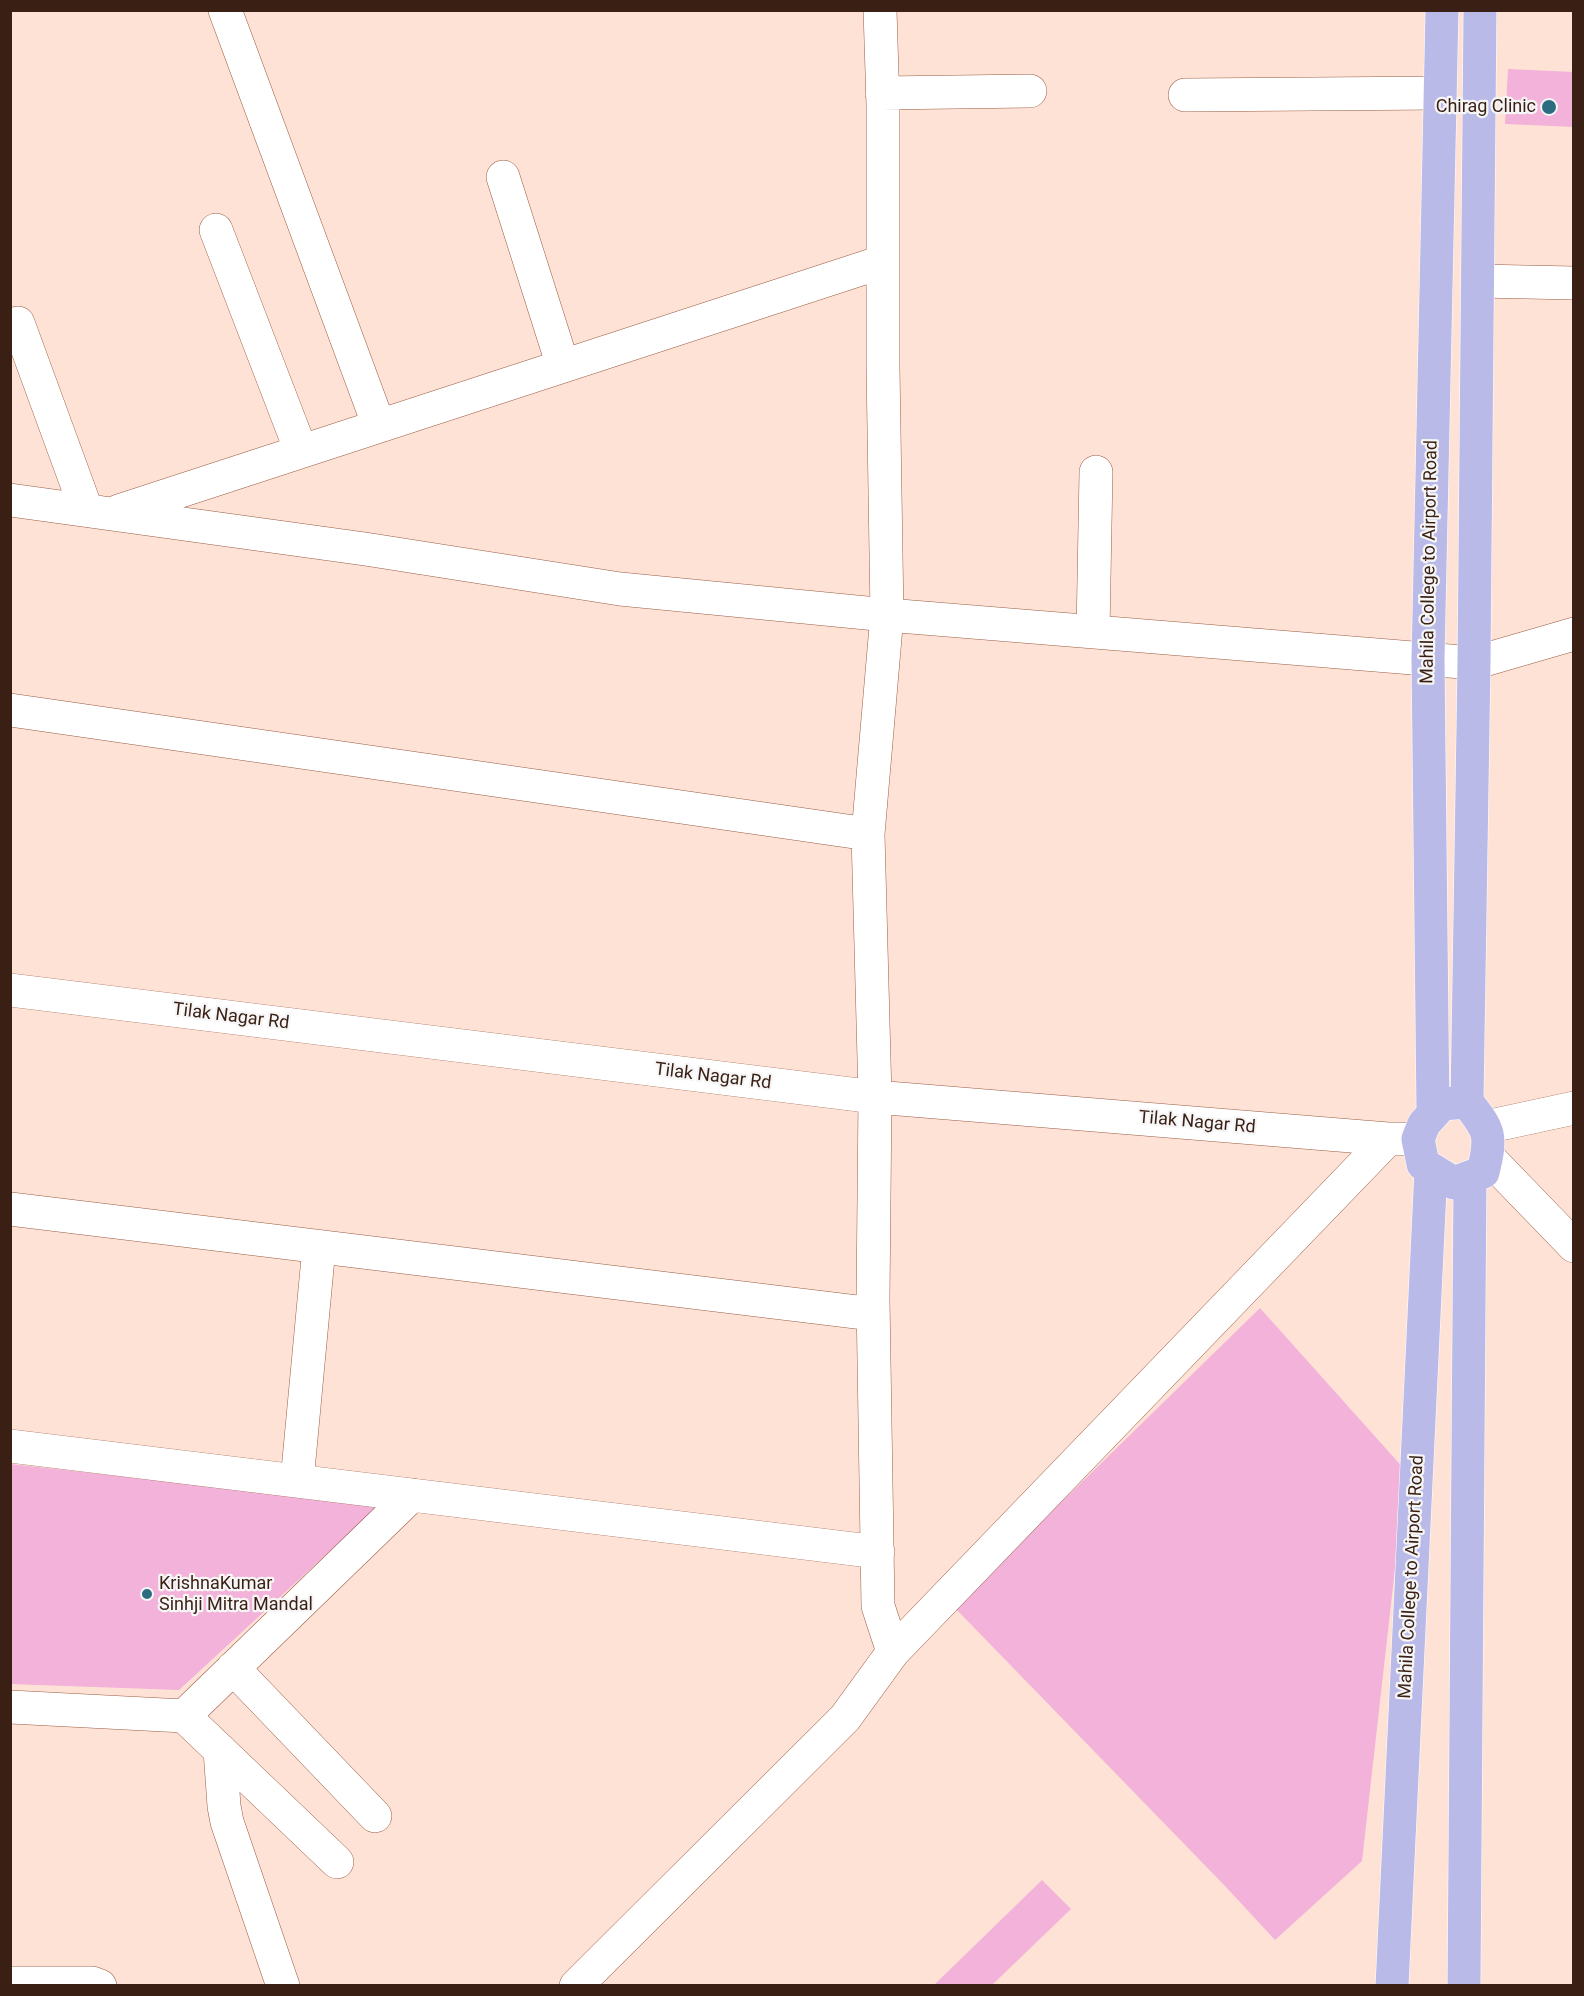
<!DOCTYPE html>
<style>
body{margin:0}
#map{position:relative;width:1584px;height:1996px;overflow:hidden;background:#ffe2d6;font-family:Roboto,sans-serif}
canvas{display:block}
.frame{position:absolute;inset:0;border:12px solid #391f14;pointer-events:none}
</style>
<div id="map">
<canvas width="1584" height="1996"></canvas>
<div class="frame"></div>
</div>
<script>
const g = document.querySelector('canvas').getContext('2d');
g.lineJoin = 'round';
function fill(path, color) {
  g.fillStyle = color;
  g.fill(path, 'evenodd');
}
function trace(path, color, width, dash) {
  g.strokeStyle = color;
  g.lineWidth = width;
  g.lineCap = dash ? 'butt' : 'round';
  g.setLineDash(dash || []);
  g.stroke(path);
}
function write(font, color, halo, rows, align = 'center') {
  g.font = font + ' Roboto,sans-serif';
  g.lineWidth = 4.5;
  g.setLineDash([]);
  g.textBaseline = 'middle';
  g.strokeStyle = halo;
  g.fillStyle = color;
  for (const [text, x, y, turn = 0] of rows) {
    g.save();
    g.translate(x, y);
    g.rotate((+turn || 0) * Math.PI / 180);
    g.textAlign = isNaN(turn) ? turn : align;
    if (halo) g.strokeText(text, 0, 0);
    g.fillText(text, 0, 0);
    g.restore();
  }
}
const building = new Path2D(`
 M1508,69L1574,72V127L1505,124Z
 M1260,1308L1406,1471L1362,1861L1275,1940L1225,1886L954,1607Z
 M10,1464L380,1505L179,1690L10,1684Z
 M1042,1880L1071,1909L991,1986H933Z`);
const minor = new Path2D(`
 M225,10L379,426
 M880,10L883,105V368L887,615L868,834L875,1097L873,1299L878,1606L893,1652
 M882,93L1030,91
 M1185,95L1440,93
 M503,177L563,366
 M216,230L301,451
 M1478,281L1574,283
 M18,323L86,509
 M10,500L365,549L620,589L887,615L1474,663L1574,634
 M119,511L882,262
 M1093,632L1096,472
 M10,710L868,834
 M10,990L875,1097L1388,1139H1418
 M1486,1127L1574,1108
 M1487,1156L1574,1246
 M10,1209L873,1314
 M10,1446L878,1552
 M297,1481L319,1247
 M233,1668L375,1816
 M10,1707L184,1716L412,1495
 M184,1716L337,1862
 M220,1750L224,1806L227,1822L283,1986
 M10,1983H92L100,1986
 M576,1986L845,1718L893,1652L1388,1139`);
const major = new Path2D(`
 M1467,1102L1474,663L1480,10
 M1467,1102C1490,1131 1492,1135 1483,1172L1454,1183L1423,1164L1418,1139L1424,1124L1442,1104Z
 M1433,1113L1428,659L1442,10
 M1392,1986L1431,1169
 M1464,1986L1470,1177`);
const markers = [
 [1549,107,8,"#2c6c81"],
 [147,1594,6,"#2c6c81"]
];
const poiNames = [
 ["Chirag Clinic",1536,107],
 ["KrishnaKumar",159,1584,"left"],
 ["Sinhji Mitra Mandal",159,1605,"left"]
];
const streetNames = [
 ["Mahila College to Airport Road",1430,562,-89],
 ["Tilak Nagar Rd",231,1017,7],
 ["Tilak Nagar Rd",713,1077,7],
 ["Tilak Nagar Rd",1197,1123,5],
 ["Mahila College to Airport Road",1412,1577,-87]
];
fill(building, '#f2b2d9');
trace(minor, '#9b5d44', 34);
trace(major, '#fff', 34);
trace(minor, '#fff', 33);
trace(major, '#b9bae8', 33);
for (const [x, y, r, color] of markers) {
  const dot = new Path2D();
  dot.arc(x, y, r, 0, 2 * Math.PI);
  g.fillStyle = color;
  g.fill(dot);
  trace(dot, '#f6f6f6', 2);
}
write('18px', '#391f14', '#f6f6f6', poiNames, 'right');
write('18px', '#391f14', '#f6f6f6', streetNames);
</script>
